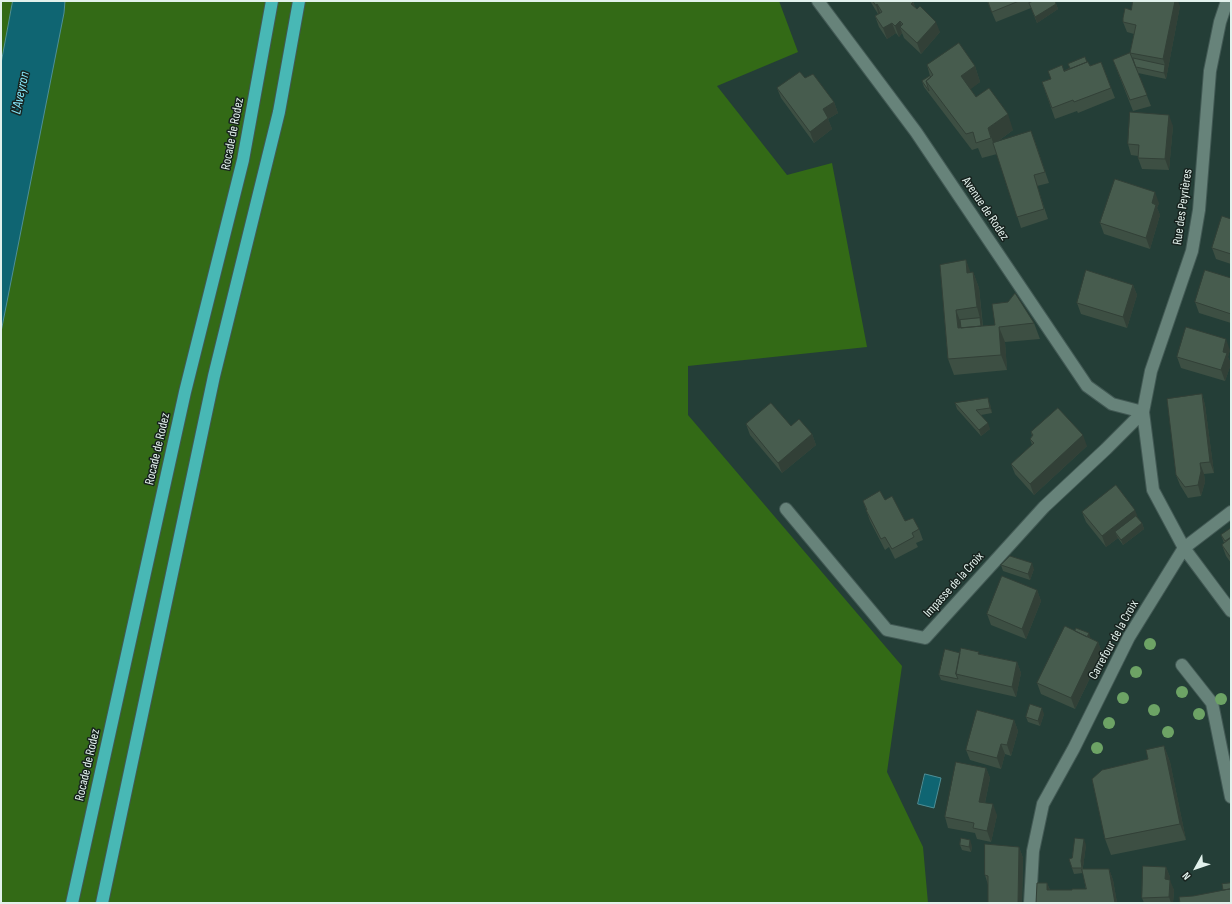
<!DOCTYPE html>
<meta charset="utf-8">
<style>
body{margin:0}
#map{position:relative;width:1232px;height:904px;overflow:hidden;background:#243e37;font-family:"Sofia Sans Condensed",sans-serif}
canvas{display:block}
.frame{position:absolute;inset:0;border:2px solid #e2f1ec;pointer-events:none}
.north{position:absolute;left:1176px;top:848px;width:40px;height:40px;-webkit-text-stroke:3px #17221e;paint-order:stroke;rotate:230deg;font-size:11px;font-weight:700;line-height:16px;text-align:center;color:#e2f1ec}
.north::after{content:'';display:block;margin:auto;width:14px;height:18px;background:#e2f1ec;clip-path:polygon(50% 0,100% 100%,50% 72%,0 100%)}
</style>
<div id="map">
<canvas width="1232" height="904"></canvas>
<div class="frame"></div>
<div class="north">N</div>
</div>
<script>
const g = document.querySelector('canvas').getContext('2d');
g.lineJoin = 'round';
function fill(path, color) {
  g.fillStyle = color;
  g.fill(path, 'evenodd');
}
function trace(path, color, width, dash) {
  g.strokeStyle = color;
  g.lineWidth = width;
  g.lineCap = dash ? 'butt' : 'round';
  g.setLineDash(dash || []);
  g.stroke(path);
}
function write(font, color, halo, rows, align = 'center') {
  g.font = font + ' "Sofia Sans Condensed",sans-serif';
  g.lineWidth = 3;
  g.setLineDash([]);
  g.textBaseline = 'middle';
  g.strokeStyle = halo;
  g.fillStyle = color;
  for (const [text, x, y, turn = 0] of rows) {
    g.save();
    g.translate(x, y);
    g.rotate((+turn || 0) * Math.PI / 180);
    g.textAlign = isNaN(turn) ? turn : align;
    if (halo) g.strokeText(text, 0, 0);
    g.fillText(text, 0, 0);
    g.restore();
  }
}
const green = new Path2D(`
 M1,1H779L798,52L717,86L787,175L832,163L867,347L688,366V415L902,666L887,772L923,847L928,903H1Z`);
const water = new Path2D(`
 M13,1H65L64,13L1,332V64Z
 M925,774L941,778L934,808L918,804Z`);
const minor = new Path2D(`
 M818,1L916,132L1087,386L1112,404L1143,412
 M1227,1L1220,22L1210,71L1199,210L1192,251L1151,371L1143,412L1153,490L1184,548L1231,611
 M786,509L887,630L925,638L1044,507L1106,449L1143,412
 M1182,665L1212,703L1231,797
 M1030,903L1033,851L1043,804L1074,748L1129,637L1184,548L1231,512`);
const highway = new Path2D(`
 M72,903L185,392L243,160L272,1
 M102,903L214,376L279,112L299,1`);
const trees = [
 [1150,644],
 [1136,672],
 [1182,692],
 [1123,698],
 [1221,699],
 [1154,710],
 [1199,714],
 [1109,723],
 [1168,732],
 [1097,748]
];
const wall = new Path2D(`
 M870,1H913L915,7L940,32L921,54L904,38L902,33L899,37L896,33L887,39L879,27L875,16L878,14Z
 M987,1H1055L1058,9L1037,23L1031,8L996,22Z
 M1180,6L1166,79L1138,73L1151,106L1133,111L1113,60L1130,53L1134,34L1127,32L1123,22L1131,10Z
 M1087,62L1090,66L1101,62L1115,98L1078,113L1077,111L1055,119L1042,82L1051,79L1070,68L1068,64Z
 M927,65L975,66L980,82L970,89L976,97L1013,130L997,142H1035L1049,183L1037,186L1048,219L1021,228L997,154L982,158L978,148L972,150L924,87L922,81L930,76Z
 M805,78L834,102L838,113L828,119L832,129L814,143L781,98L777,88Z
 M1173,126L1169,170L1142,169L1138,158V156L1131,155L1128,144Z
 M1159,203L1157,208L1160,215L1150,249L1104,234L1100,223Z
 M1231,219V264L1216,259L1212,248Z
 M966,260L970,273L973,272L979,288L983,326L1034,323L1040,339L1005,342L1007,370L954,375L948,359L940,265Z
 M1231,278V323L1199,313L1195,302Z
 M1133,285L1137,295L1127,328L1081,314L1077,303Z
 M1230,350L1228,357L1231,364L1225,381L1181,368L1177,357Z
 M1202,394L1205,405L1214,473L1204,474L1205,482L1201,496L1188,498L1180,485L1176,475Z
 M955,403L990,404L992,413L981,415L990,429L981,436L957,409Z
 M746,424L791,426L812,434L816,445L782,473L750,435Z
 M1031,432L1087,446L1034,495L1015,474L1011,464L1032,445L1030,439L1032,436Z
 M885,500L905,521L919,529L923,540L916,543L918,547L895,559L889,547L885,550L870,521L863,501Z
 M1082,512L1139,520L1142,523L1144,529L1123,545L1118,538L1106,547L1086,522Z
 M1231,528V563L1226,556L1222,545L1224,543L1221,535Z
 M1001,565L1034,569L1030,580L1003,571Z
 M1037,590L1041,601L1026,639L991,625L987,614Z
 M1091,639L1098,642L1102,653L1075,709L1041,694L1037,683Z
 M960,653L980,654L1017,662L1021,673L1016,697L941,680L939,675Z
 M1044,714L1040,726L1028,722L1026,717Z
 M1014,720L1018,731L1011,756L1005,754L1001,769L970,760L966,750Z
 M1164,746L1170,762L1186,840L1111,855L1105,839L1148,759Z
 M986,768L990,778L985,803L997,815L991,842L977,839L975,833L948,828L945,817Z
 M960,845L972,846L971,852L962,850Z
 M1086,845L1083,867V869H1109L1113,880L1117,903H1036L1047,883L1050,890H1072L1086,889L1083,873L1074,874L1072,868V858Z
 M1019,847L1023,858L1022,903H988V885L985,875Z
 M1166,867L1170,877L1169,880L1174,890L1173,903H1144L1142,898Z`);
const shadedWall = new Path2D(`
 M1175,1H1178L1180,6L1166,79L1164,73L1165,65L1163,59Z
 M913,2L917,12L911,4Z
 M877,4L881,15L879,16L876,5Z
 M1056,4L1058,9L1037,23L1035,17Z
 M900,21L904,31L900,27L902,33L899,37L895,26Z
 M936,22L940,32L921,54L917,43Z
 M892,23L896,33L887,39L883,28Z
 M975,66L980,82L967,92L961,76Z
 M834,102L838,113L828,119L832,129L814,143L810,132L823,109Z
 M1008,114L1013,130L994,144L997,154L988,128Z
 M1169,115L1173,126L1169,170L1165,159Z
 M1155,192L1159,203L1157,208L1160,215L1150,249L1146,238L1152,203Z
 M966,260L972,276L967,273Z
 M973,272L979,288L984,342L982,336L980,318L977,307Z
 M1133,285L1137,295L1127,328L1123,317Z
 M956,310L962,326L963,338L958,328Z
 M999,327L1005,342L1007,370L1001,355Z
 M1226,339L1230,350L1228,357L1231,364L1225,381L1221,370L1223,352Z
 M1202,394L1205,405L1214,473L1210,462Z
 M988,398L990,404L992,413L990,408Z
 M988,423L990,429L981,436L979,430Z
 M812,434L816,445L782,473L778,463Z
 M1083,435L1087,446L1034,495L1030,484Z
 M1200,463L1204,474L1205,482L1201,496L1198,485Z
 M1135,510L1139,520L1115,532L1118,538L1106,547L1102,536Z
 M1142,523L1144,529L1123,545L1121,540Z
 M1032,563L1034,569L1030,580L1028,574Z
 M1037,590L1041,601L1026,639L1022,629Z
 M1089,633L1091,639L1085,640Z
 M1098,642L1102,653L1075,709L1071,698Z
 M1017,662L1021,673L1016,697L1012,687Z
 M1042,708L1044,714L1040,726L1038,721Z
 M1014,720L1018,731L1011,756L1007,745Z
 M1001,744L1005,754L1001,769L997,758Z
 M1164,746L1170,762L1186,840L1180,824Z
 M986,768L990,778L983,812L979,802Z
 M993,804L997,815L991,842L987,831Z
 M1084,839L1086,845L1083,867L1084,873L1081,861Z
 M970,840L972,846L971,852L969,847Z
 M1019,847L1023,858L1022,903H1018Z
 M1166,867L1170,877L1169,890L1165,879Z
 M1109,869L1113,880L1117,903H1115Z
 M1170,880L1174,890L1173,903H1171L1169,897Z
 M1047,883L1051,893L1047,890Z`);
const building = new Path2D(`
 M873,1H913V2L911,4L917,9L920,6L936,22L917,43L900,27L903,24L900,21L895,26L892,23L883,28L875,16L882,12L877,4L876,5Z
 M988,1H1019L992,12Z
 M1034,1H1055L1056,4L1035,17L1029,3Z
 M1133,1H1175L1163,59L1130,53L1136,25L1123,22V18L1125,8L1131,10Z
 M959,43L975,66L961,76L976,97L989,88L1008,114L988,128L991,138L976,143L973,132L966,134L926,81L933,75L927,65Z
 M1130,53L1147,95L1130,100L1113,60Z
 M1085,57L1087,62L1064,71L1070,68L1068,64Z
 M1133,58L1165,65L1164,73L1136,67Z
 M1088,62L1090,66L1101,62L1111,88L1074,102L1073,100L1052,108L1042,82L1051,79L1048,71L1062,65L1064,71Z
 M800,72L805,78L813,74L834,102L823,109L828,118L810,132L777,88Z
 M930,76L931,77L926,81L929,91L922,81Z
 M1130,112L1169,115L1165,159L1138,158L1139,145L1128,144Z
 M1031,131L1045,172L1034,175L1044,209L1017,217L993,143Z
 M1115,179L1155,192L1152,203L1156,205L1146,238L1100,223Z
 M1222,216L1231,219V254L1212,248Z
 M966,260L967,273L973,272L977,307L956,310L958,328L995,325L992,304L1008,302L1015,293L1034,323L999,327L1001,355L948,359L940,265Z
 M1086,270L1133,285L1123,317L1077,303Z
 M1205,270L1231,278V314L1195,302Z
 M980,318L981,326L961,328L960,320Z
 M1186,327L1226,339L1223,352L1227,353L1221,370L1177,357Z
 M1202,394L1210,462L1200,463L1201,471L1198,485L1185,487L1176,475L1167,399Z
 M988,398L990,408L976,410L988,423L979,430L955,403Z
 M771,403L791,426L799,419L812,434L778,463L746,424Z
 M1058,408L1083,435L1030,484L1011,464L1034,443L1030,439L1033,435L1031,432Z
 M1116,485L1135,510L1102,536L1082,512Z
 M880,491L885,500L892,496L905,521L913,518L919,529L912,533L914,537L892,549L885,537L881,539L866,510H867L863,501Z
 M1136,516L1142,523L1121,540L1115,532Z
 M1231,528V537L1225,541L1221,535Z
 M1231,538V558L1222,545Z
 M1010,556L1032,563L1028,574L1001,565Z
 M1002,576L1037,590L1022,629L987,614Z
 M1065,626L1098,642L1071,698L1037,683Z
 M1076,628L1089,633L1087,637L1075,631Z
 M961,648L979,652L978,654L1017,662L1012,687L956,674Z
 M945,649L960,653L956,674L958,679L939,675Z
 M1030,704L1042,708L1038,721L1026,717Z
 M977,710L1014,720L1007,745L1001,744L997,758L966,750Z
 M1164,746L1180,824L1105,839L1092,779L1102,770L1148,759L1146,750Z
 M956,762L986,768L979,802L993,804L987,831L973,828L974,823L945,817Z
 M961,838L970,840L969,847L960,845Z
 M1075,838L1084,839L1081,861L1082,868H1072L1069,859L1072,858Z
 M985,844L1019,847L1018,903H988V876L985,875Z
 M1143,866L1166,867L1165,879L1170,880L1169,897L1142,898Z
 M1082,869H1109L1115,903H1036L1037,883H1047V890H1072V889H1086Z
 M1231,883V889L1223,890L1222,884Z
 M1231,889V903H1180L1179,897L1193,896Z`);
const streetNames = [
 ["Rocade de Rodez",233,134,-79],
 ["Rue des Peyrières",1183,207,-82],
 ["Avenue de Rodez",985,209,56],
 ["Rocade de Rodez",158,449,-77],
 ["Impasse de la Croix",954,585,-48],
 ["Carrefour de la Croix",1114,640,-61],
 ["Rocade de Rodez",88,765,-77]
];
const waterNames = [
 ["L'Aveyron",21,93,-78]
];
fill(green, '#336a16');
fill(water, '#0f6572');
trace(water, '#4e8f97', 1);
trace(minor, '#425954', 14);
trace(highway, '#425954', 14);
trace(minor, '#67837a', 12);
trace(highway, '#48b8b5', 12);
g.fillStyle = '#6da365';
for (const [x, y] of trees) {
  g.beginPath();
  g.arc(x, y, 6, 0, 2 * Math.PI);
  g.fill();
}
fill(wall, '#3d4f43');
fill(shadedWall, '#324037');
fill(building, '#475c4e');
trace(building, '#324037', 1);
write('13px', '#e2f1ec', '#17221e', streetNames);
write('italic 14px', '#87e8fb', '#17221e', waterNames);
</script>
